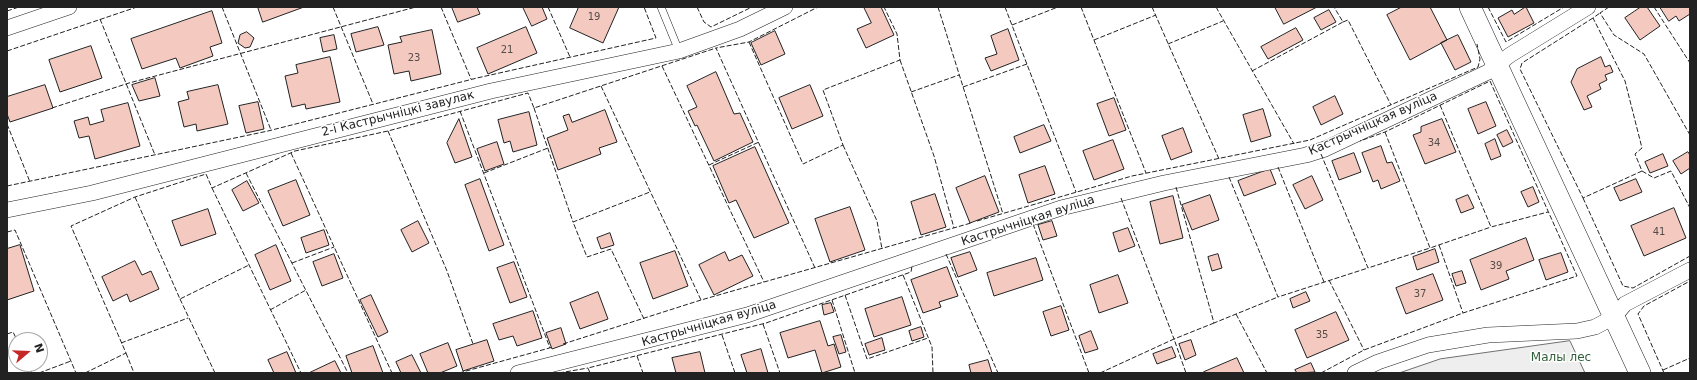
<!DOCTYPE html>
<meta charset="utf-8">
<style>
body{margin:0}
#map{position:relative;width:1697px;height:380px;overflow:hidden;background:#fff;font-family:"DejaVu Sans",sans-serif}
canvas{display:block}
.frame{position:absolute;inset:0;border:8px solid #222;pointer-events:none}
.north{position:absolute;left:8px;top:332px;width:40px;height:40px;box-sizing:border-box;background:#fff;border:1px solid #a7a7a7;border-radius:50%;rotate:71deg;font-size:11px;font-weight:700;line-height:16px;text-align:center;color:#222}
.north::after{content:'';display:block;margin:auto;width:14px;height:18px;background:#c62828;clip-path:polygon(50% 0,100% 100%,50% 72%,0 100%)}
</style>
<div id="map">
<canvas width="1697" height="380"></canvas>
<div class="frame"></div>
<div class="north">N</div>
</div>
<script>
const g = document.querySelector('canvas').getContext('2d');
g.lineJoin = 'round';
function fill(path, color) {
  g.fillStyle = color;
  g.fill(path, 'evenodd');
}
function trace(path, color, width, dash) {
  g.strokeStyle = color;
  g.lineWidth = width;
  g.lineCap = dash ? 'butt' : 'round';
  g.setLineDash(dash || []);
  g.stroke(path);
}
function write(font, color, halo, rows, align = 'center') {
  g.font = font + ' "DejaVu Sans",sans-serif';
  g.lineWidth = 3;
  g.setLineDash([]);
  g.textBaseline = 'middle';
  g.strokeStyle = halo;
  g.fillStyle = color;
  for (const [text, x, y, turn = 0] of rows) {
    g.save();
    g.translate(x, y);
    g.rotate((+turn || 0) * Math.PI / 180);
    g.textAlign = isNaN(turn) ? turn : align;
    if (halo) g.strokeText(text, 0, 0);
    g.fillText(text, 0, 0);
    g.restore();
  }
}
const green = new Path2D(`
 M1570,341L1585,373H1399L1440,359Z`);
const building = new Path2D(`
 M258,7H304L263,22Z
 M452,7H477L480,14L458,22Z
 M523,7H542L547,19L532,26Z
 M579,7H619L603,43L570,28Z
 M864,7H881L894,35L866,48L857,29L871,23Z
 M1275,7H1317L1284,24Z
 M1402,7H1430L1447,40L1410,60L1387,15Z
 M1526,7L1534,23L1508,37L1498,18L1512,10L1514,14Z
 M1641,7H1647L1660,26L1640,40L1625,18Z
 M1660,7H1690V14L1679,21L1676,16L1669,21Z
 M1329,10L1336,22L1321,30L1314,18Z
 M212,11L222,43L210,47L213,56L180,68L176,58L142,69L131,39Z
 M378,27L384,45L356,52L351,34Z
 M526,27L537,53L488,74L477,48Z
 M1296,28L1303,40L1268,59L1261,47Z
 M1008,29L1019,60L991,71L985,58L997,54L991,36Z
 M432,30L441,74L411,81L409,71L394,74L388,45L402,42L400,37Z
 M775,31L785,54L761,65L751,43Z
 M247,32L254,38L250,47L245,48L238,43L240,35Z
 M334,35L337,49L323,52L320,38Z
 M1458,35L1471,62L1455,70L1441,43Z
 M91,46L102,78L60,92L49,60Z
 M330,57L340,102L306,109L305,104L292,107L285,76L298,73L296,65Z
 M1601,57L1605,67L1610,65L1613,72L1605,75L1607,80L1599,84L1601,89L1587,96L1592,107L1584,110L1571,82L1577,69Z
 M716,72L734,114L740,113L753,142L714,161L697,125L695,126L688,111L697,107L687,86Z
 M155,78L160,96L139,101L132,85Z
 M45,85L53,108L10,122L7,114V97Z
 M218,85L228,124L197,131L196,124L184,127L178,102L189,99L187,92Z
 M810,85L823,116L792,129L779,98Z
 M1335,96L1343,114L1321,125L1313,107Z
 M1114,98L1126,130L1109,136L1097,104Z
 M258,102L264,129L246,133L239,106Z
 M1486,102L1496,126L1478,134L1468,109Z
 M128,103L140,146L95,159L89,136L79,138L74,121L88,117L90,125L104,121L101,110Z
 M1263,109L1271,136L1251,142L1243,115Z
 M605,110L617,142L599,148L601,154L558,170L547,138L568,130L563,116L569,114L572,122Z
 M529,112L537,145L513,152L510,141L504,143L498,120Z
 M459,119L472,157L455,163L447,143Z
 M1442,119L1456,152L1425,164L1413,135L1421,132V127Z
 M1044,125L1051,141L1020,153L1014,137Z
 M1183,128L1192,152L1171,160L1162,136Z
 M1507,130L1513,142L1503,147L1497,135Z
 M1495,139L1501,156L1491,160L1485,144Z
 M1113,140L1124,169L1094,180L1083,151Z
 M497,142L504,164L485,171L477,149Z
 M1381,146L1387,163L1392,162L1400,181L1381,189L1378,180L1373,182L1362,153Z
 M755,147L789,223L754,238L736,200L729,203L713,166Z
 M1688,152L1690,155V168L1681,174L1673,161Z
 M1354,153L1361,172L1339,180L1332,161Z
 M1663,154L1668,166L1650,173L1645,162Z
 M1045,166L1055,194L1028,203L1019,175Z
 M1270,169L1276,184L1244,196L1238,181Z
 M985,176L999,212L970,223L956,188Z
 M1312,176L1323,200L1305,209L1293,185Z
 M480,179L504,245L489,251L465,185Z
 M1636,179L1642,192L1620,201L1614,188Z
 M296,180L310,215L283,226L268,191Z
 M247,181L259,203L243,211L232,190Z
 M1533,187L1539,202L1528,207L1521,192Z
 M935,194L946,227L921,235L911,202Z
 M1210,195L1219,220L1192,230L1182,205Z
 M1468,195L1474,208L1461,213L1456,200Z
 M1173,196L1183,238L1160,244L1150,202Z
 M850,207L865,250L830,262L815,219Z
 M1674,208L1686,238L1644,256L1631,226Z
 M208,209L216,234L181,246L172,221Z
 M418,221L429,243L412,252L401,230Z
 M1052,221L1057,236L1043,240L1038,225Z
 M1128,228L1135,246L1119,252L1113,233Z
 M324,230L329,245L306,253L301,238Z
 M610,233L614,245L601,249L597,238Z
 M1526,238L1534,260L1506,271L1509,279L1481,290L1470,260Z
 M20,245L34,291L7,300V249Z
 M276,245L291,281L270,290L255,255Z
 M1435,249L1439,262L1417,270L1413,257Z
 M675,251L688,286L653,299L640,263Z
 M725,252L729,261L742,255L753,276L714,295L699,265Z
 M970,252L977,270L958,277L951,258Z
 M1561,253L1568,272L1546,280L1539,260Z
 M334,254L343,278L322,286L313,262Z
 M1218,254L1222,268L1212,271L1208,257Z
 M1036,258L1043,280L994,296L987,273Z
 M135,261L142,275L151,271L159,289L130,302L127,294L113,301L102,277Z
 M514,262L527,297L510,303L497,268Z
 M947,267L958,296L939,302L941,307L923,313L911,280Z
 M1462,271L1466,283L1456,286L1452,274Z
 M1433,274L1443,300L1406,314L1396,288Z
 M1118,275L1128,303L1099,313L1090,285Z
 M598,292L608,319L580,329L570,303Z
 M1306,292L1310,301L1293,308L1290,299Z
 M371,295L388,332L378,337L360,300Z
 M902,297L911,325L874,337L865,309Z
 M831,303L834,312L824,315L822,305Z
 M1061,306L1069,330L1051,336L1043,312Z
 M533,311L542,338L517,346L513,336L499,340L493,324Z
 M1336,312L1349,340L1307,358L1295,330Z
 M820,321L828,346L834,344L841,367L822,373L815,350L788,358L780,333Z
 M921,327L924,337L912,341L909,331Z
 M561,328L566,344L552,349L546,333Z
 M1091,331L1098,349L1085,353L1079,336Z
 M841,335L846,352L839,354L833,337Z
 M882,338L885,350L869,355L865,344Z
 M487,340L494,361L463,371L456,350Z
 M1191,340L1196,355L1185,360L1179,344Z
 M448,343L457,366L440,373H428L420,354Z
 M373,346L383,373H352L346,356Z
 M1172,347L1176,357L1157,364L1153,354Z
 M761,349L768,373H747L741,355Z
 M287,352L296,373H274L268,360Z
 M700,352L705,373H676L672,358Z
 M412,355L421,373H401L396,362Z
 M1237,358L1244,373H1205L1204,372Z
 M988,360L992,373H971L969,365Z
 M335,361L341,373H309Z
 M1311,363L1315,372L1297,373L1295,370Z`);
const service = new Path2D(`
 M661,7L679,51`);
const minor = new Path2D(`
 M7,28L69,7
 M7,210L92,193L491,91L679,51L740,29L785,7
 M518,373L747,315L1061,208L1164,183L1306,155L1325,149L1488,72L1510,55L1588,7
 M1355,373L1378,362L1428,345L1488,335L1577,331L1595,327L1614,317L1625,304L1690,270`);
const secondary = new Path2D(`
 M1470,7L1640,373`);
const fence = new Path2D(`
 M222,7L271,130
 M333,7L373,104
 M441,7L471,79
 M548,7L570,57
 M697,7L704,22L711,27L752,7
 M938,7L1003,214
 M1005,7L1076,192
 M1081,7L1146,173
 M1152,7L1219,159
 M1216,7L1294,144
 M1488,7L1506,42L1564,7
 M1609,7L1600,13L1614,35L1644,54L1690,135
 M1654,7L1690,63
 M7,11L19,7
 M1593,18L1522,63L1520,69L1583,198L1642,171L1635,154L1642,148L1625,81L1593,18L1600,13
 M100,19L155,155
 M1343,22L1348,20L1391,105
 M1012,25L1058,7
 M1094,40L1156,15
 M749,42L803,164L843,145L823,90L900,60L897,34L884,7
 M1168,44L1223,21
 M7,51L137,7
 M900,60L934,156L954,228
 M662,66L764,282
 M1252,71L1343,22L1334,7
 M601,86L701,300
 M963,87L1027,64
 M911,92L959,75
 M1440,105L1491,227L1548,212
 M52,108L129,83L416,7
 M534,108L573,222
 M460,111L550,348
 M7,124L30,182
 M388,131L447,271L473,344
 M1385,132L1430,248L1491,227
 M843,145L877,221L882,249
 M291,153L392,373
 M1321,154L1368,268L1430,248
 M709,165L759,142
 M1278,167L1324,282
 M1642,171L1654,178L1671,171L1690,208
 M246,173L348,373
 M484,173L548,148
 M1229,177L1278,297L1368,268
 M7,186L268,131L477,78L656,38L644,7
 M1176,187L1214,323L1278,297
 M212,188L301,373
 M135,197L180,299L249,265
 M1121,198L1174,339L1214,323
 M1583,198L1623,286L1633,288L1690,256
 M977,221L1132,176L1310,140L1478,67L1480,59L1477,44
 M1033,224L1089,373
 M7,232L15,230L76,373
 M1439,245L1463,313
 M946,254L998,373
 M292,263L334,247
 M815,268L716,48L749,42L818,7
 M903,275L932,347L933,373
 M1329,280L1364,350
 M845,295L867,359L928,338
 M180,299L215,373
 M832,300L855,373
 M270,310L306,290
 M1236,314L1267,373
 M644,319L611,249L587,257L573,222L650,192
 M763,324L780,373
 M7,334L13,332L17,340
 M722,335L735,373
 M121,343L188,318
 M563,344L701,300L971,223
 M126,353L134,373
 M637,356L643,373
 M28,364L32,373
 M1663,370L1690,358
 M39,373L71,361
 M85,373L126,353L71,226L135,197L206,174L212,188L295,151L388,131L528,93L534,108L716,48
 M459,373L553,347
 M559,373L588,368
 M590,373L588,368L766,323L911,272L912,266L913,265
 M1100,373L1174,339L1186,373
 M1321,373L1364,350L1463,313L1577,276L1490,81L1385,132L1360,141
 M1664,373L1638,314L1644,306L1690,281`);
const numberNames = [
 ["19",594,17],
 ["21",507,50],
 ["23",414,58],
 ["34",1434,143],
 ["41",1659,232],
 ["39",1496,266],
 ["37",1420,294],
 ["35",1322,335]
];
const streetNames = [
 ["2-і Кастрычніцкі завулак",398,114,-14],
 ["Кастрычніцкая вуліца",1373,124,-24],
 ["Кастрычніцкая вуліца",1028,221,-18],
 ["Кастрычніцкая вуліца",709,324,-16]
];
const parkNames = [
 ["Малы лес",1561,358]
];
fill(green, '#eee');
trace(green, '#6f6f6f', 1);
fill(building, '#f3c9c0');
trace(building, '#222', 1);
trace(service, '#222', 8);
trace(minor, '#222', 16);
trace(secondary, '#222', 22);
trace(service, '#fff', 7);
trace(minor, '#fff', 15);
trace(secondary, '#fff', 21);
trace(fence, '#222', 1, [5, 2]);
write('10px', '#564c4a', null, numberNames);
write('12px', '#222', '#fff', streetNames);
write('12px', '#2f5e38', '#fff', parkNames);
</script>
